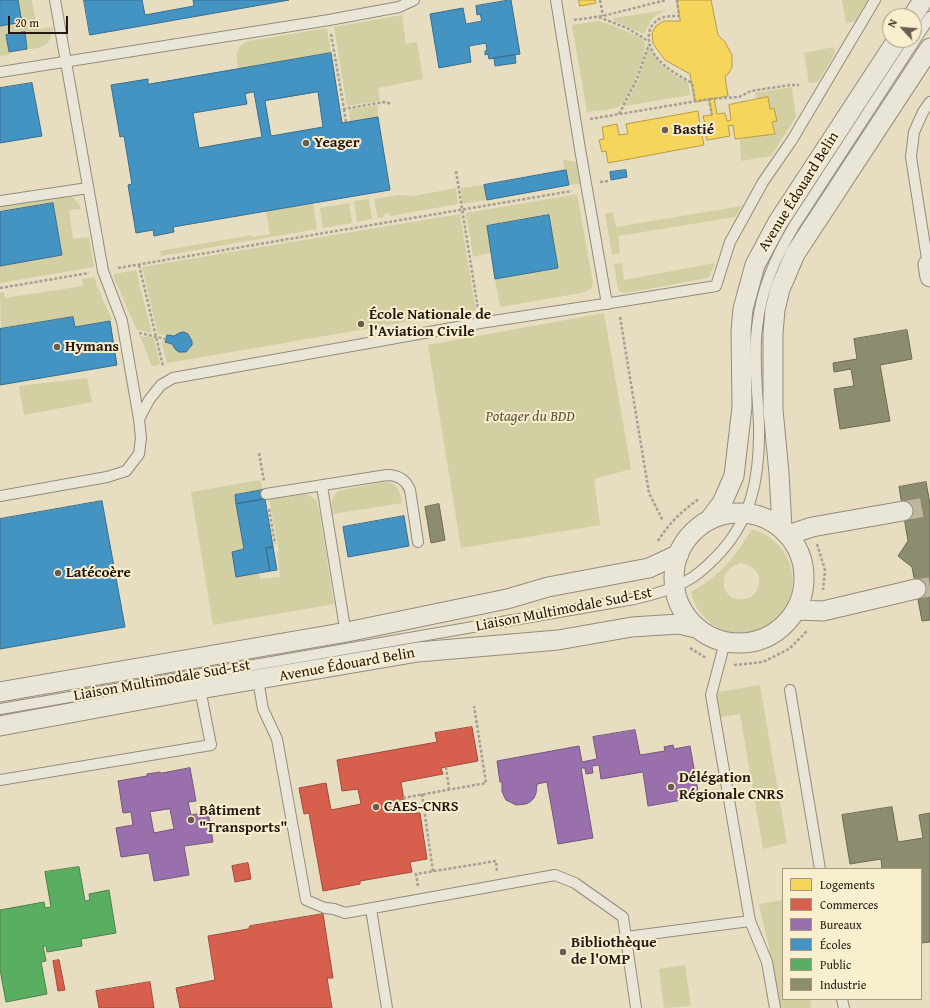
<!DOCTYPE html>
<meta charset="utf-8">
<style>
body{margin:0}
#map{position:relative;width:930px;height:1008px;overflow:hidden;background:#e7ddc1;font-family:"Gentium Book Plus",serif}
canvas{display:block}
.legend{position:absolute;left:782px;top:868px;width:140px;height:132px;box-sizing:border-box;background:#f9eecd;border:1px solid #a49882;margin:0;padding:5px 7px;list-style:none;font-size:12px;color:#241712}
.legend li{display:flex;align-items:center;gap:8px;height:20px}
.legend b{width:20px;border:1px solid #a49882}
.north{position:absolute;left:882px;top:8px;width:40px;height:40px;box-sizing:border-box;background:#f9eecd;border:1px solid #a49882;border-radius:50%;rotate:296deg;font-size:11px;font-weight:700;line-height:16px;text-align:center;color:#241712}
.north::after{content:'';display:block;margin:auto;width:14px;height:18px;background:#685c4f;clip-path:polygon(50% 0,100% 100%,50% 72%,0 100%)}
.scale{position:absolute;left:8px;top:16px;width:60px;height:18px;box-sizing:border-box;border:2px solid #241712;border-top:0;padding-left:5px;font-size:12px;line-height:14px;white-space:nowrap;color:#241712;-webkit-text-stroke:3px #f9eecd;paint-order:stroke}
</style>
<div id="map">
<canvas width="930" height="1008"></canvas>
<ul class="legend">
<li><b style="height:11px;background:#f6d55c"></b>Logements</li>
<li><b style="height:11px;background:#d6604d"></b>Commerces</li>
<li><b style="height:11px;background:#9970ab"></b>Bureaux</li>
<li><b style="height:11px;background:#4393c3"></b>Écoles</li>
<li><b style="height:11px;background:#5aae61"></b>Public</li>
<li><b style="height:11px;background:#8c8c6e"></b>Industrie</li>
</ul>
<div class="north">N</div>
<div class="scale">20 m</div>
</div>
<script>
const g = document.querySelector('canvas').getContext('2d');
g.lineJoin = 'round';
function fill(path, color) {
  g.fillStyle = color;
  g.fill(path, 'evenodd');
}
function trace(path, color, width, dash) {
  g.strokeStyle = color;
  g.lineWidth = width;
  g.lineCap = dash ? 'butt' : 'round';
  g.setLineDash(dash || []);
  g.stroke(path);
}
function write(font, color, halo, rows, align = 'center') {
  g.font = font + ' "Gentium Book Plus",serif';
  g.lineWidth = 4;
  g.setLineDash([]);
  g.textBaseline = 'middle';
  g.strokeStyle = halo;
  g.fillStyle = color;
  for (const [text, x, y, turn = 0] of rows) {
    g.save();
    g.translate(x, y);
    g.rotate((+turn || 0) * Math.PI / 180);
    g.textAlign = isNaN(turn) ? turn : align;
    if (halo) g.strokeText(text, 0, 0);
    g.fillText(text, 0, 0);
    g.restore();
  }
}
const green = new Path2D(`
 M18,0H32L37,29L53,27C52,44 43,49 27,49L24,32L6,36L9,55L0,56V26L22,22Z
 M842,0H868L855,21L846,23Z
 M667,10C651,16 651,21 644,34L613,20L614,18Z
 M402,15L406,44L417,42L423,79L378,88L380,101L347,106L334,27Z
 M599,21C608,24 638,34 644,41C650,49 628,101 620,106C611,111 597,110 587,112L572,25Z
 M327,28L331,53L238,69C237,56 234,47 248,41Z
 M649,46C655,63 673,75 688,82L690,95L625,106L639,79Z
 M834,47L835,53L818,82L809,83L804,53Z
 M792,87L796,117L771,156L741,161L740,139L775,133L772,122L777,121L774,109H770L768,98L757,99L755,93Z
 M378,105V117L350,122L349,110Z
 M565,160L576,162L581,184L569,185L563,161Z
 M484,185L487,200L462,204L461,188Z
 M456,188L458,204L390,216L389,213L384,214V217L378,218L374,199L399,195L414,196Z
 M577,194L593,283L591,289L581,293L500,307L495,279L558,268L549,216L487,226L491,253L473,257L466,213Z
 M68,195C74,197 79,202 81,209L69,210L73,239L89,237L94,267L0,283V266L62,255L53,203L0,212V204Z
 M369,199L372,219L357,222L354,201Z
 M313,203L317,229L161,256L160,251L252,235V237L270,234L266,211Z
 M349,203L352,223L323,228L320,208Z
 M742,206L735,217L618,236L620,253L612,255L605,214L613,212L616,227Z
 M460,214L476,310L167,363L161,341L172,344L176,350L183,352C202,348 187,323 174,336L158,334L142,267Z
 M622,263L624,280L715,263L709,277L707,278L627,293L620,292L618,290L614,264Z
 M136,270L152,333L137,330L114,278V274Z
 M95,277L96,284L112,320L75,327L73,317L1,329L0,293L4,292L5,298L83,286L82,279Z
 M604,313L631,469L594,479L600,525L461,548L428,345Z
 M140,336L154,338L160,364L152,366Z
 M87,378L92,402L24,415L19,386Z
 M260,480L263,490L235,495L244,549L232,552L237,577L259,573L260,579L280,577L277,552L279,551L269,499L307,494L316,500L320,515L334,604L213,625L191,492Z
 M385,482C398,482 400,492 402,503L333,514C332,505 330,498 338,491Z
 M752,529C798,543 808,600 767,626C759,631 751,634 741,633C733,633 725,632 718,628C704,620 694,607 691,592C721,575 734,558 752,529ZM741,563C755,567 764,574 757,590C753,600 736,603 728,594C721,586 723,572 732,567C734,565 738,564 741,563Z
 M760,685L787,843L763,849L740,714L716,718L712,693Z
 M783,900V999H810L811,1008H780L771,956L759,904Z
 M685,965L691,1006L664,1008L659,969Z`);
const homes = new Path2D(`
 M579,0H595L596,3L580,6Z
 M677,0H711L718,35L725,42L732,55V67L729,73L725,76L728,96L695,102L690,74L665,60L656,48L653,43L652,33L656,26L664,21H680Z
 M768,97L770,109L774,108L777,121L772,122L775,134L735,139L733,125L728,126L730,136L707,140L705,130L701,131L704,145L608,163L606,151L602,152L599,140L604,139L602,127L617,124L619,135L628,134L626,124L698,111L700,125L705,124L703,116L712,115L709,99L714,98L717,114L725,113L727,121L731,120L729,105Z`);
const shops = new Path2D(`
 M472,727L478,761L441,768L443,774L401,782L406,813H420L427,859L410,862L412,872L360,881V884L323,891L309,813L304,814L299,788L326,783L331,810L361,804L358,789L342,791L337,760L437,742L435,733Z
 M248,863L251,879L235,882L232,866Z
 M323,914L333,978H327L332,1008H180L176,988L215,980L208,936L248,929L250,926Z
 M59,960L65,990L58,991L53,961Z
 M150,982L154,1008H99L96,991Z`);
const offices = new Path2D(`
 M635,730L640,755L665,751L664,747L673,745L674,749L690,746L699,797L648,806L643,772L601,779L599,765L592,766L593,773L586,774L585,768H581L593,838L558,844L547,782L537,784L536,793L534,798L530,802L526,804L516,805L506,800L504,796L502,791V782H500L497,761L579,746L582,762L597,759L593,737Z
 M190,768L196,801L188,802L191,815L208,812L213,842L184,846L189,875L154,881L149,853L121,857L116,828L133,825L131,812L123,813L118,781L147,776V774L160,772L161,773ZM170,809L174,829L154,833L150,812Z`);
const schools = new Path2D(`
 M0,0H18L22,22L0,26Z
 M84,0H142L145,15L194,6L193,0H289L90,35Z
 M511,0L520,54L489,59L488,54L485,55V51L487,50L486,43L469,46L471,62L439,68L430,14L463,8L466,24L482,21L480,14L477,15L476,6Z
 M25,32L27,49L9,52L6,35Z
 M331,53L342,123L378,117L390,190L173,227L174,232L154,236L153,230L136,233L128,185L132,184L124,136L120,137L111,85L148,79V84ZM254,92L262,137L199,148L193,113L247,104L245,94ZM318,92L323,127L271,136L265,101Z
 M515,55L516,63L495,66L494,58Z
 M32,83L42,136L0,143V88Z
 M565,170H566L569,185L487,200L484,185Z
 M626,170L627,177L611,180L610,172Z
 M53,203L62,255L0,266V212Z
 M549,215L558,268L495,279L487,226Z
 M73,317L75,327L110,321L117,365L0,385V329Z
 M184,332L188,334L192,341V345L186,352H179L176,350L172,344L165,342L167,335L174,336L179,333Z
 M263,490L265,499L236,504L235,495Z
 M265,499L273,547L266,548L270,571L236,577L232,552L244,549L236,504Z
 M102,501L125,627L0,649V519Z
 M404,516L409,546L348,557L343,527Z
 M273,547L277,570L270,571L266,548Z`);
const public = new Path2D(`
 M79,867L85,901L90,900L89,894L109,890L116,933L81,939L82,946L47,952L46,946H43L46,961L41,962L47,994L6,1002L0,969V910L44,902L45,908L51,907L45,872Z`);
const industry = new Path2D(`
 M907,330L912,359L880,365L890,421L840,429L834,389L854,386L851,369L834,372L833,363L857,359L854,339Z
 M926,482L930,504V620L922,621L912,567L898,556L908,541L899,487Z
 M439,504L445,540L431,543L425,507Z
 M892,807L898,842L923,838L919,815L930,813V942L921,943V869H882L881,859L850,864L842,815Z`);
const minorTunnel = new Path2D(`
 M903,511L930,506
 M916,589L930,587`);
const path = new Path2D(`
 M600,0L603,16
 M677,0L679,16C673,16 667,16 661,18C643,27 647,48 659,60C668,70 680,76 692,83L695,101
 M599,17L629,29L648,41
 M574,20L603,16L666,0
 M331,34L344,109L384,102L392,104
 M709,99L739,97L751,91L791,85H799
 M344,109L346,123
 M619,114L637,79L649,44
 M590,119L709,99L712,115
 M456,171L478,309
 M600,182L609,181
 M139,265L163,366
 M118,268L572,191
 M0,288L89,273
 M620,317L649,493L663,521
 M139,333L166,339
 M259,453L264,481
 M269,509L275,544
 M658,541C668,524 683,510 699,499
 M817,544L825,570L823,590
 M690,648L706,658
 M734,665L763,662L789,649L808,630
 M446,767L449,789
 M422,794L433,872
 M403,798L486,783L474,706
 M418,886L416,874L496,861L497,871`);
const service = new Path2D(`
 M55,0L103,271L122,321L139,419
 M556,0L580,149L607,304
 M0,72L329,20L399,7L414,0
 M0,201L88,188
 M928,265L911,157L914,132L923,112L930,102
 M322,486L344,622L347,632
 M266,494L387,475C398,475 406,480 410,490L418,542
 M0,496L107,477L126,471L139,454L141,438L139,419L149,400L161,385L173,378L480,323L617,302L716,286L730,242L763,182L792,140L875,0
 M725,642L711,695L750,921L767,962L775,1008
 M258,680L263,709L277,739L306,900L325,908L334,909L345,913L555,875L575,883L623,917L636,1008
 M790,690L820,869
 M0,709L634,599C652,595 672,590 688,580C698,575 706,567 714,559C752,522 760,477 759,425C758,394 753,359 757,328C761,290 774,260 794,226L930,17
 M0,780L211,745L200,689
 M371,909L387,1008
 M626,937L750,921
 M842,999L844,1008`);
const minor = new Path2D(`
 M913,16L923,0
 M930,264L928,265L930,277
 M674 578a65 65 0 1 1 130 0a65 65 0 1 1-130 0Z
 M710,519L722,503L734,476L742,407L741,331L743,309L755,265L778,222L897,40
 M782,528L779,473L773,410V333L775,310L780,289L795,254L930,48
 M788,535L812,527L903,511
 M797,610L823,611L916,589
 M0,692L347,632L507,599L548,587L649,568L679,554
 M0,726L200,689L418,652L558,640L632,627L679,624L696,628`);
const markers = [
 [665,130,4,"#685c4f"],
 [306,143,4,"#685c4f"],
 [361,324,4,"#685c4f"],
 [57,347,4,"#685c4f"],
 [58,573,4,"#685c4f"],
 [671,787,4,"#685c4f"],
 [376,807,4,"#685c4f"],
 [191,820,4,"#685c4f"],
 [563,952,4,"#685c4f"]
];
const poiNames = [
 ["Bastié",673,130],
 ["Yeager",314,143],
 ["École Nationale de",369,315],
 ["l'Aviation Civile",369,332],
 ["Hymans",65,347],
 ["Latécoère",66,573],
 ["Délégation",679,778],
 ["Régionale CNRS",679,795],
 ["CAES-CNRS",384,807],
 ["Bâtiment",199,811],
 ["\"Transports\"",199,828],
 ["Bibliothèque",571,943],
 ["de l'OMP",571,960]
];
const streetNames = [
 ["Avenue Édouard Belin",799,192,-58],
 ["Liaison Multimodale Sud-Est",564,610,-11],
 ["Avenue Édouard Belin",347,665,-10],
 ["Liaison Multimodale Sud-Est",162,681,-10]
];
const parkNames = [
 ["Potager du BDD",530,417]
];
fill(green, '#d2cfa2');
fill(homes, '#f6d55c');
trace(homes, '#b79c46', 1);
fill(shops, '#d6604d');
trace(shops, '#a14a3b', 1);
fill(offices, '#9970ab');
trace(offices, '#76557d', 1);
fill(schools, '#4393c3');
trace(schools, '#3a6e8e', 1);
fill(public, '#5aae61');
trace(public, '#4a8149', 1);
fill(industry, '#8c8c6e');
trace(industry, '#6d6952', 1);
trace(minorTunnel, '#c0b59e', 19, [19, 10]);
trace(service, '#938c7c', 12);
trace(minor, '#938c7c', 21);
trace(path, '#a5a095', 2.5, [3, 2]);
trace(service, '#eae6d7', 10);
trace(minor, '#eae6d7', 19);
for (const [x, y, r, color] of markers) {
  const dot = new Path2D();
  dot.arc(x, y, r, 0, 2 * Math.PI);
  g.fillStyle = color;
  g.fill(dot);
  trace(dot, '#f9eecd', 1.5);
}
write('bold 15px', '#241712', '#f9eecd', poiNames, 'left');
write('15px', '#241712', '#f9eecd', streetNames);
write('italic 15px', '#5b533b', '#f9eecd', parkNames);
</script>
